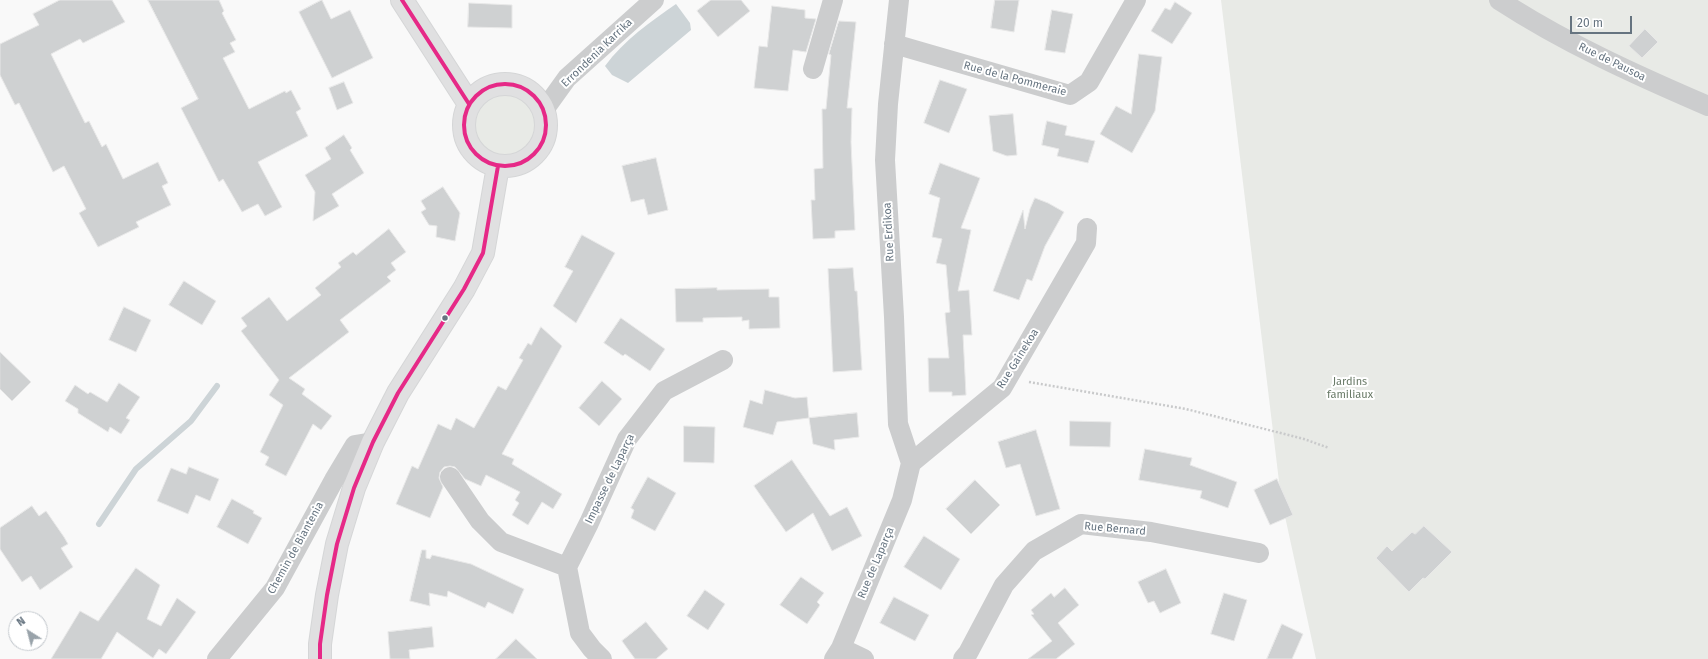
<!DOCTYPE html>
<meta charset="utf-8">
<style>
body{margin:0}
#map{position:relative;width:1708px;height:659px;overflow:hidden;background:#f9f9f9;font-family:"Fira Sans",sans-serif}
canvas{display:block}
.north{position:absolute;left:8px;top:611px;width:40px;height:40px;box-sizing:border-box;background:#fff;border:1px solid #c2c7cc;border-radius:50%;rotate:324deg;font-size:11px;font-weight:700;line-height:16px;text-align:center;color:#667480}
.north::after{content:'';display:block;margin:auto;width:14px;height:18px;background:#99a3aa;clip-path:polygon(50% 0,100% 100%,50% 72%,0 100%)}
.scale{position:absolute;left:1570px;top:16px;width:62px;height:18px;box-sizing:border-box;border:2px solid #667480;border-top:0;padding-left:5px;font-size:12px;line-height:14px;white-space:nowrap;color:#667480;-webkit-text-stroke:3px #fff;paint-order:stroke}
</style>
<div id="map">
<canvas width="1708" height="659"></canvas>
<div class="north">N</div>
<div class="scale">20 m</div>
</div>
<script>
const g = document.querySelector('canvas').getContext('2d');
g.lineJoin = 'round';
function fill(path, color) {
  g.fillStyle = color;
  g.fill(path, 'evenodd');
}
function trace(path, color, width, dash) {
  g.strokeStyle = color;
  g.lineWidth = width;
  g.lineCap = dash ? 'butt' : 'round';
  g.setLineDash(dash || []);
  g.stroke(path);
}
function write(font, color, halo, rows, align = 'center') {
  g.font = font + ' "Fira Sans",sans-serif';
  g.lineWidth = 4;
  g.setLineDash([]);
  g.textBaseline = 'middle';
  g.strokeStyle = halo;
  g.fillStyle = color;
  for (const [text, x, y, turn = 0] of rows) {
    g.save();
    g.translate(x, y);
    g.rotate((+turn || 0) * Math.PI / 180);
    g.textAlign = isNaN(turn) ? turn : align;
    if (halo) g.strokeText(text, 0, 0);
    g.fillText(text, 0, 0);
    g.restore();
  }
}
const green = new Path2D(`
 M1221,0H1708V659H1316L1281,498Z
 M464 125a41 41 0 1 1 82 0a41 41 0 1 1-82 0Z`);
const water = new Path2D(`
 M676,4L690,23L691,30L628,83L612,75L605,66C624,40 650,22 676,4Z`);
const stream = new Path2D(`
 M99,524L136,469L191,421L217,386`);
const building = new Path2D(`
 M60,0H112L125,22L83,43L80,39L51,54L85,123L89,121L102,147L106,144L123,179L158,162L168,183L162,186L171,205L136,222L139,227L98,247L79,213L86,209L64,166L53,172L19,103L15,105L0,75V44L39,25L33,14Z
 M148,0H219L224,11L222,13L236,40L230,43L235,52L223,58L249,109L285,91L286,93L291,90L301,109L296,112L308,136L258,162L282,207L265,216L258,204L242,212L223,179L219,182L181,108L198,99Z
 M322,0L331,19L350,10L373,58L332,78L299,12Z
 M711,0H741L750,11L718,37L697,11Z
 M995,0H1019L1014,32L991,28Z
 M1175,2L1192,13L1172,44L1151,31L1165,8L1170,10Z
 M469,3L512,5V28L468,27Z
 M772,6L805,10V18L816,19L806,52L793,50L788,91L754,88L759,46L767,47Z
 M1052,10L1073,14L1065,53L1045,50Z
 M839,21L856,22L847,108H852L851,142L855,230L835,231V238L813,239L811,200H815L814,169L823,168L822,109H826L831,55L829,54Z
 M1645,29L1658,42L1642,58L1629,46Z
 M1139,54L1162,57L1155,111L1132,153L1100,134L1116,106L1131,114Z
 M940,80L967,89L949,133L924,123Z
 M344,82L353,103L337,110L329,88Z
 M1013,114L1017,155L1007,156L993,151L989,116Z
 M1047,121L1067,126L1065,135L1095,141L1088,163L1057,156L1059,149L1042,145Z
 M344,135L352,148L350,150L364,173L332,194L339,206L313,221L315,192L305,175L331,159L325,148Z
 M656,158L668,210L648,215L644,199L631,202L622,166Z
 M940,163L980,178L961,228L971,230L958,291L969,290L972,335H963L966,395L952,396V392H929L928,358H949L945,313L950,312L946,265L936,263L942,239L932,237L940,198L929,194Z
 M443,187L460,213L455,241L436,237L437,226L429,225L421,212L426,209L421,201Z
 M1035,198L1048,203L1064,212L1045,246L1032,281L1027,279L1019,300L993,291L1023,210L1025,229L1030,209Z
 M389,229L406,252L391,263L396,270L387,277L391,281L340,320L349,332L289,378L305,389L302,394L332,416L321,430L313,424L286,476L265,465L269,457L260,452L283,405L269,395L279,380L241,331L247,326L241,318L269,297L287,321L321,295L315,288L341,267L338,263L353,252L356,255Z
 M582,235L615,253L576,323L553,306L573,271L565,267Z
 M853,268L855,291H857L862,370L833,372L828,269Z
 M184,281L216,301L202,325L169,305Z
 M717,288V290L769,289V297H779L780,328L749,329V320L742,321V317L703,318V322H676L675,289Z
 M124,307L151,320L136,352L109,340Z
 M621,318L665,349L650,371L625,354L623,356L604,343Z
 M541,327L562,346L502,454L514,459L512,464L562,494L553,509L542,502L528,525L512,515L519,503L515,500L520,492L486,475L481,486L465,479L455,467L450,466L444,467L440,472L439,478L443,487L430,518L396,504L412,466L418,469L438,424L451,430L456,418L474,428L498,386L506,390L523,360L519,358L528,343L531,345Z
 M0,352L31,382L12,401L0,389Z
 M602,381L622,399L599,426L579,408Z
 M119,383L140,397L126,418L130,420L121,434L110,427L108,432L78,413V409L65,401L75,385L88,394L90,392L107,402Z
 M765,390L795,398L807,397L809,418L777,422L773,435L743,427L750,400L762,404Z
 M857,413L859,437L834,440L835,450L813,444L809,418Z
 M1070,421L1111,422L1110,447L1070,446Z
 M684,426L715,427L714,463L684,462Z
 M1036,430L1060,509L1036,516L1020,464L1006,468L998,442Z
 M1145,449L1192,458L1190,465L1237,482L1228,508L1200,498L1202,491L1139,480Z
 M792,460L830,516L847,507L862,536L832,551L813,513L786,532L754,486Z
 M189,467L219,479L210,501L196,495L188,514L157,501L171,468L186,474Z
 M648,477L676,493L655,531L631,518L634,510L631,508Z
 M1277,479L1293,515L1270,525L1254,490Z
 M975,480L1000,505L971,534L946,509Z
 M232,499L254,511L253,513L262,518L248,544L217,527Z
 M32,506L39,516L46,511L64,537L68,544L61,548L73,567L40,590L31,576L22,582L0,549V528Z
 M1424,526L1452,552L1425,579L1423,578L1409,592L1376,558L1387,546L1392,551L1412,532L1415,534Z
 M924,536L960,559L941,590L904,567Z
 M422,550H426V558L430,559L432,555L471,564L524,589L513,614L488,602L485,608L448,591L447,597L429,593L430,606L410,601Z
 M136,568L160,585L147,619L161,626L177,598L196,612L166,654L159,649L153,658L117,632L101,659H51L80,611L98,621Z
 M1166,569L1181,603L1160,613L1154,601L1148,603L1138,582Z
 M801,577L824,593L817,602L820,605L807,624L780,605Z
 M1065,588L1079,605L1058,623L1075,644L1056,659H1028L1052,641L1031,615L1034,614L1031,610L1051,593L1054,597Z
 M705,590L725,604L708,630L687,616Z
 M1224,593L1247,600L1234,641L1211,634Z
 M894,597L929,615L915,641L880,623Z
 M646,622L668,649L656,659H635L622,641Z
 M1282,624L1303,634L1292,659H1267Z
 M432,627L434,647L409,650L410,659H390L388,632Z
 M516,639L537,659H496Z`);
const path = new Path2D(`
 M1029,382L1186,409L1304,439L1329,448`);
const street = new Path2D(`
 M899,0L888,104L885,160L894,317L898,424L911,463
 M1499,0C1565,43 1636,75 1708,106
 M894,44L1070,95L1089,82L1136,0
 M813,69L833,0
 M544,110L567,78L654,0
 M911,463L1002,388L1086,243L1087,228
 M450,477L480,521L501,542L567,567
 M841,648L864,659
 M217,659L275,588L334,480L355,445L373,442
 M602,659L592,649L580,633L567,567L589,523L627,439L664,391L723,360
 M834,659L841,648L902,500L911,463
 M963,659L968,653L1004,585L1034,551L1081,524L1151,532L1259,553`);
const secondary = new Path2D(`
 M402,0L469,104
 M464 125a41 41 0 1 1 82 0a41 41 0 1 1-82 0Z
 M320,659V644L327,595L337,544L354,488L373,442L398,393L464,289L483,253L498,166`);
const bus1 = new Path2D(`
 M402,0L469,104
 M464 125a41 41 0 1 1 82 0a41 41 0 1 1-82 0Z
 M320,659V644L327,595L337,544L354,488L373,442L398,393L464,289L483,253L498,166`);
const markers = [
 [445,318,3.5,"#667480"]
];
const streetNames = [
 ["Errondenia Karrika",597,53,-44],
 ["Rue de Pausoa",1612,62,26],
 ["Rue de la Pommeraie",1015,79,15],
 ["Rue Erdikoa",889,232,-93],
 ["Rue Gainekoa",1018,359,-58],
 ["Impasse de Laparça",610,479,-64],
 ["Rue Bernard",1115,529,5],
 ["Chemin de Biantenia",296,548,-61],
 ["Rue de Laparça",876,563,-67]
];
const parkNames = [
 ["Jardins",1350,382],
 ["familiaux",1350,395]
];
fill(green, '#e8eae6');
fill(water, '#cdd4d7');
trace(stream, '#cdd4d7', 6);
fill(building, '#cfd1d2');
trace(building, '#e8e8e8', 1);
trace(secondary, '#d5d6d7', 24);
trace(path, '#c9cacb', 2.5, [2, 2]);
trace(street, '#cccdce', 20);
trace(secondary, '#e0e0e1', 22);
trace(bus1, '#e62987', 4);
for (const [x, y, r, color] of markers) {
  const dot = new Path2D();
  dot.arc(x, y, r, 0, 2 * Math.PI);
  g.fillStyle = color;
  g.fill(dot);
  trace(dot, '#fff', 1.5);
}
write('11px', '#667480', '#fff', streetNames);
write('11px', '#687966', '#fff', parkNames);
</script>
